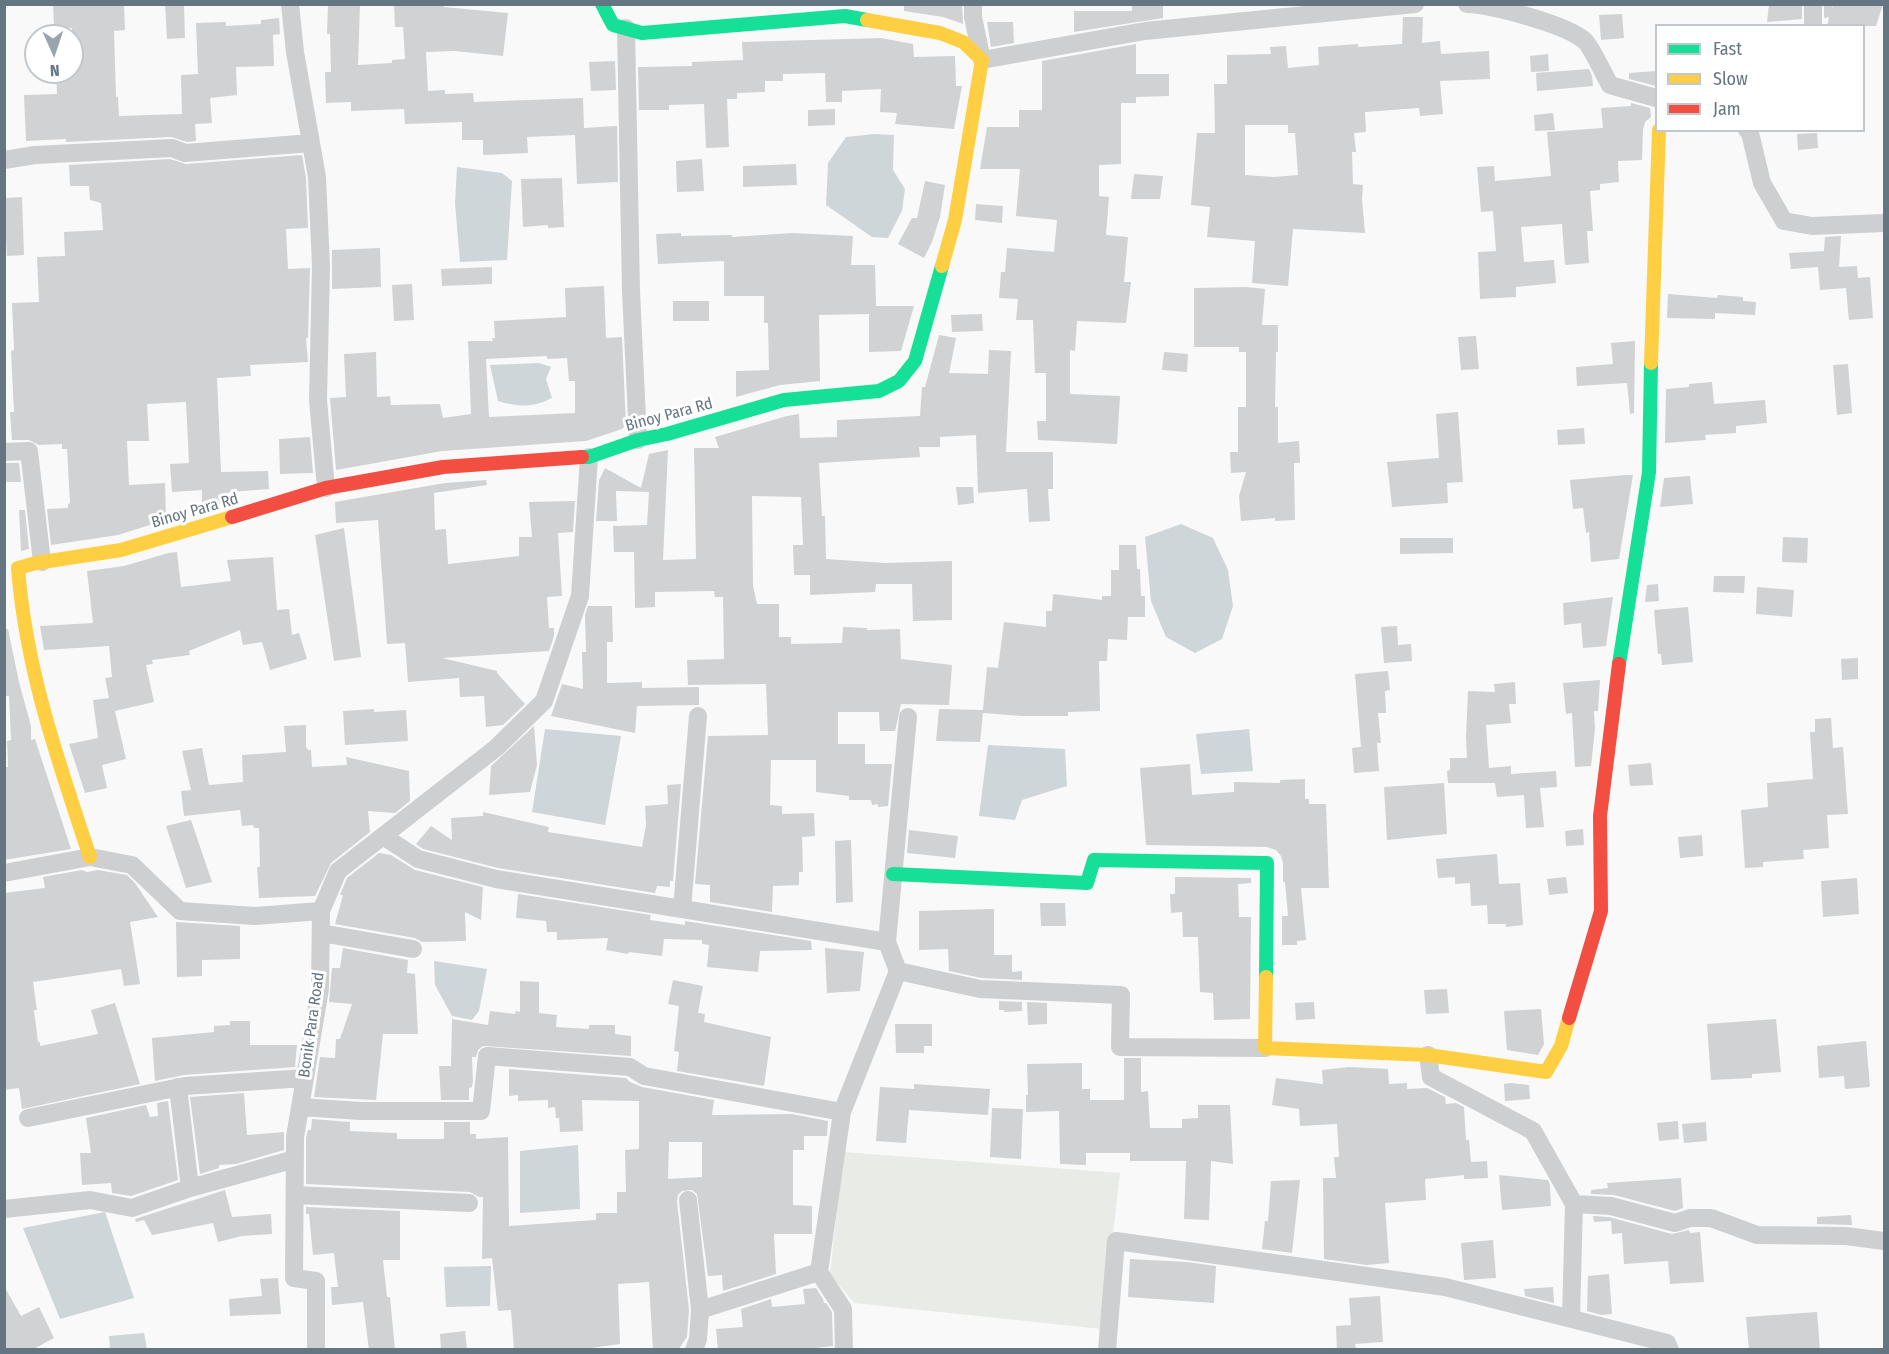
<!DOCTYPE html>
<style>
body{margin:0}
#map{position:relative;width:1889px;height:1354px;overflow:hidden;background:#f9f9f9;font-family:"Fira Sans Condensed",sans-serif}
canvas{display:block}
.frame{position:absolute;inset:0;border:6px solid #657683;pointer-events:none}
.legend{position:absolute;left:1655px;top:24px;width:210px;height:108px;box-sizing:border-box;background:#fff;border:2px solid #c1c8cd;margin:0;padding:8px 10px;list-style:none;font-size:18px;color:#657683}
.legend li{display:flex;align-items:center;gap:12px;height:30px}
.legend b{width:30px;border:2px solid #c1c8cd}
.north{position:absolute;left:24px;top:24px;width:60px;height:60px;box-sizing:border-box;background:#fff;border:2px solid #c1c8cd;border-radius:50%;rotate:177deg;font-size:16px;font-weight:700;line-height:24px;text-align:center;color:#657683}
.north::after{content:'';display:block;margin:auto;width:21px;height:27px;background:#99a4ac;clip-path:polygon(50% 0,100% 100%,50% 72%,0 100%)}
</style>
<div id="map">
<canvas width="1889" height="1354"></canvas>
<div class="frame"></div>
<ul class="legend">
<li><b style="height:8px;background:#16e098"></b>Fast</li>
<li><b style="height:8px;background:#ffcf43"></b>Slow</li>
<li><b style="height:8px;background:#f24e42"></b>Jam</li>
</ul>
<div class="north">N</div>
</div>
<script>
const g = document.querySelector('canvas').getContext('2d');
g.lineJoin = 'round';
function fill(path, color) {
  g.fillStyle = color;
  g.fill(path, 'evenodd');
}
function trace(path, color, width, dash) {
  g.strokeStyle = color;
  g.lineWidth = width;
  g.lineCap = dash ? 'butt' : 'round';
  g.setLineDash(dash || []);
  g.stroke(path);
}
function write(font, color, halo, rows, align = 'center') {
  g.font = font + ' "Fira Sans Condensed",sans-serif';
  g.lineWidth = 6;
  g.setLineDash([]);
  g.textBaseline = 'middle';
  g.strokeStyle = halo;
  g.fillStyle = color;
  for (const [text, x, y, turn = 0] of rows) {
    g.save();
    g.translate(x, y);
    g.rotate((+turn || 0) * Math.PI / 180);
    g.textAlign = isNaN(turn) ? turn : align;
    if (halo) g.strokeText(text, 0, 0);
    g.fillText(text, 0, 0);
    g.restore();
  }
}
const green = new Path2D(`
 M843,1152L1120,1173L1102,1329L854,1303L830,1274Z`);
const water = new Path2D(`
 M874,134L894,135L893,170L905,189L902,211L888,238L872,237L826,205L828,163L846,137Z
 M457,167L502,173L512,181L507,260L460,262L455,203Z
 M539,363L551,367L546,379L552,398C532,408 519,407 498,401L490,365Z
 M1181,524L1213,538L1228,570L1233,606L1222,639L1195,653L1166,637L1151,601L1145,537Z
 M545,729L621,736L605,825L532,812Z
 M1249,729L1253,771L1201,774L1196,734Z
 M988,745L1065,749L1067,786L1022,800L1015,820L979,816Z
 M434,961L487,969L479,1011L472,1020L452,1016L435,985Z
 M578,1145L580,1209L520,1213V1151Z
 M105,1212L134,1298L60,1319L23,1228Z
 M491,1266L490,1306L446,1307L444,1267Z
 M144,1333L147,1349H110L109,1336Z`);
const building = new Path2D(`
 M53,4H124L125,30L114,31L116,97H118L119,116L182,114L181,75L198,74L196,23L226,22V26L261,24V20L279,18L280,34L273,35L274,66L236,67L237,95L210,98L212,123L195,124L196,141L187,142L171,137L66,142V139L26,141L24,95L57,94L56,72H72V28L54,27Z
 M165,4H184L185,38L167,39Z
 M328,4H360L358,65L392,63V60L405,59L403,27H395L394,4H444V7L508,13L503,56L455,51L426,52L428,91L445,90V94L473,93L474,102L583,98L584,128L617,126L618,182L577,184L575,135L527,137L528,153L483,155V140H462V122L405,124L404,109L351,111V102L326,103L325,72H331L330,34H327Z
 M904,4H962L963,24L943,17L904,11Z
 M1132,4H1163V18L1074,32V11H1132Z
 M1769,4H1802V19L1767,22Z
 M1824,4H1832V9L1833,4H1883L1876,26H1827L1829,17L1824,18Z
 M1622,14L1624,38L1601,40L1599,15Z
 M1403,17H1423L1422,43L1440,41L1441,54L1489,51L1490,79L1440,81L1443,114L1420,116L1419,108L1365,112L1366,132L1354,133L1356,152H1352L1353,184L1363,185L1362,199L1365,233L1293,229L1288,286L1252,283L1255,241L1207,237L1210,207L1191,205L1197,133H1215L1214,84H1227V55L1271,54L1270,47L1286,46L1288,68L1319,65L1318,47L1358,44V47L1402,44ZM1245,125H1288V133H1295L1298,175L1274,177L1245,175Z
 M987,22H1013L1014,43L991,47Z
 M881,38L913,44L914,57L955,56L956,86H962L954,129L895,124L897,113L880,112L881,89L842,91V102H826L825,73L783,74V81H765V92L737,93V99H727L729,147L706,148L704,104L669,105V110H639L638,67L692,66V62L743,60L742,42Z
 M1136,44V74H1169V96L1136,97V103H1121V164L1099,165V196L1109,197L1106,235L1128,237L1124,282H1131L1126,323L1077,321L1075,351L1070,350V394L1120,396L1117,444L1038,440L1037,421H1046V373H1035L1033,320H1016L1018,299L999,298L1001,272H1005L1007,248L1054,252L1057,220L1016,216L1020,169H980L987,127H1019V110H1042V61Z
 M1548,54L1549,71L1531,72L1530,56Z
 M615,61L616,90L591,91L589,62Z
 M1589,69L1592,76L1593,86L1537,91L1536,73Z
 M1656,71V86L1629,79V73Z
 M1631,103L1650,108L1651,117L1645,122L1643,130L1642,160L1618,161L1619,182L1600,184V190L1590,191L1593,231H1587L1589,263L1565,265L1562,224L1521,227L1524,262L1554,260L1556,283L1516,287V297L1480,299L1478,252L1496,251L1493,211L1481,212L1477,167L1494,166L1495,181L1551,176L1547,132L1603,128L1601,108L1631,106Z
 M835,109V125L808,126V110Z
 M1553,113L1555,130L1535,131L1534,115Z
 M1817,133L1818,148L1798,150L1797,134Z
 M302,155L306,178L308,228L286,229L288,269L310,268L308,338H306L308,362L250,365L251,376L217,378L221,472L268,471L269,489L229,492V502L202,510V490L172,492L170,464L189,463L186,402L147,404L149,441H127L129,485L165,483L166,520L118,535L51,545L47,509L68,508V504L70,503L67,449H62V444L39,445L29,440H12L10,412H14L11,351L14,350L12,303L39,302L37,257L65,256L64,232L103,230L101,203L90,200L89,186H70L69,165L170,159L186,164Z
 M702,159L704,191L677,192L676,161Z
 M796,164L797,185L743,187V166Z
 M1134,174L1163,176L1160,199H1131Z
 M562,178L564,227L548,228V225L523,227L521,179Z
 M925,181L945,185L940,217L932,242L924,258L898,244L912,218H917Z
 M22,197L24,255L7,256L4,198Z
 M976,204L1003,206L1002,223L975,220Z
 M681,233V236L732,235V237L792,233L853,236L851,265H875L876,306H914L901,351L869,352V314L819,315L820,381L780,385L736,397V371L769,370L768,323H764V296H724V261L658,264L656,234Z
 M1841,236L1839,267L1857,266L1858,278L1870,277L1873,318L1849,320L1846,288L1820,290L1818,267L1791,269L1789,253L1824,251L1825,237Z
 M380,248L381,287L332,289V250Z
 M492,267V284L442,286L441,269Z
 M412,284L414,320L394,321L392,285Z
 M604,286L606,338L622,337L626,425L622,429L586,441L442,451L336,470L330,398L346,397L344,354L376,352L377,397L390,396L391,405L440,404L443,418L471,414L468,341H493L492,338H495L494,321L566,317L565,288ZM547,356V359L567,358L569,381H575V413L489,417L486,359Z
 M1246,287L1265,289L1262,325H1278V352H1276L1275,407H1278V443L1299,441L1300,463H1294L1295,520L1275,521V518L1241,521L1239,496L1246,472L1231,473L1230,452H1238V407H1246V352H1239V347H1194V288Z
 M1668,294L1717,298L1718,295L1743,297V301L1756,302L1755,315L1715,313V319L1667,318Z
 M673,301H709V321H673Z
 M982,314L983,331L952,332L951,315Z
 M939,335L956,338L949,373L988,374L989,350L1011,351L1006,452H1053V489H1048L1050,521L1029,522L1027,489L978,493L976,435L940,437V447H919L920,457L819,463L822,516H825L826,559L886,563L952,561V620L913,621L912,584H876L875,592L810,595V575H794L793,545H803L801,497L752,496L753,586L757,604H779V637H791V644L842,643L843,627L867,628V630L900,629L901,659L952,665L949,705L901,704L895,731H880L879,712H838V744H865V764H892L888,806L878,807V804L872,805L871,800H849V796L816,792V760H771L770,805L782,806V814L814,813L815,836L802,837L803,872H799V885L773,886L772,912L710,902V885L695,884L708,736L768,735L766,684L688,685L687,660L724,659L723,597H715L714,591L655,592V607L635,608L634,552H614L613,526L647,525L649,492L616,491L617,521H596L599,480L605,468L641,488L649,454L668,450L663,560L696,559L694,448H719L715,437L787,416L799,414L800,438L837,437V420L920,416L922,387H925Z
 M1476,336L1479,369L1461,370L1458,337Z
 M1635,341L1634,413L1630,414L1627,383L1577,386L1576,367L1613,364L1611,343Z
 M1164,352L1188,354L1187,372L1162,370Z
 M1848,364L1852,413L1837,415L1833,365Z
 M1712,382L1714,404L1765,400L1767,423L1736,426V433L1705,435L1706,440L1665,443L1666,389L1689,387V384Z
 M1458,412L1463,482L1447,483L1448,503L1392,507L1387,462L1439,458L1436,414Z
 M1584,428L1585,444L1558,445L1557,430Z
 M310,437L313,473L280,474L279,439Z
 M4,463H19L21,482H4Z
 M1625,475H1633L1619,559L1591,562L1589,532L1586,533L1583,508L1573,509L1570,480Z
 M1690,476L1693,504L1660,507L1664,478Z
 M486,480L487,485L434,493L435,530L446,529L448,564L519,556V537H532L529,502L575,501L573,532L558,533L562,596L547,597L549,628H554V636L549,651L442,658L497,671V673L525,704L503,725L486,727L484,696L460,697L459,678L408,682L405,643L387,644L378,520L336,523L335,502L445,483Z
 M956,487H973L974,503L958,505Z
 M19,510H25L29,549L21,551Z
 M344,528L361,657L334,661L315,535Z
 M1783,537L1808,538L1807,563L1782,562Z
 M1400,538H1453V553L1400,554Z
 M1119,545H1136L1137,569H1140L1141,596H1145V617H1128L1127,640L1108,639L1107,661H1099L1100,711L1068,712V716H1022L983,713L980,742L936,741L939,709L983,710L987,667L998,668L1004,622L1046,627V611H1052L1053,594L1102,600V596H1111V570H1119Z
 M177,552L181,587L231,581L227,560L273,557L277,610L289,609L292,635L299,633L307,659L270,670L262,642L243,645L240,630L189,651L190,655L152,660L153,664L146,665L154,702L115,711L126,759L102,765L107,788L85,793L69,744L98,738L93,700L109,698L105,678L112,677L109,646L44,650L40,626L93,623L87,571L124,566L168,553Z
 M1714,576H1745L1744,593L1713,592Z
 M1658,584L1659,601L1645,602L1647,585Z
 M1757,587L1794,590L1792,617L1756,614Z
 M1613,597L1606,646L1583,648L1581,623L1564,625L1563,603Z
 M588,606H612L613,642H607V683L642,682V688L699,687V705L637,706L635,733L551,716L562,684L583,689L582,652H586L585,615Z
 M1688,607L1693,662L1662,665L1661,654H1658L1654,610Z
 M1397,626L1398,645L1411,644L1412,661L1384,663L1381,627Z
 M4,629H8L19,682L31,726V740L35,739L71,849L4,860V767H8L7,741L11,740L9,696H4Z
 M1858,658V679L1842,680L1841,659Z
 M1388,671L1390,690L1385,691L1386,713H1378L1381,743H1377L1379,771L1354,773L1352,748L1361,747L1355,674Z
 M1600,680L1598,711H1594L1595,729L1591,766L1575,767L1572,713L1566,714L1563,683Z
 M1515,682L1516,704H1509L1511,723L1486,725L1489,768L1511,766V774L1556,771L1557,787L1540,788L1544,827L1526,828L1524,795L1497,797L1495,783H1448L1447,771L1450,770V758H1467L1466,737L1468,691L1495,692L1494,684Z
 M374,709V712L406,710L408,741L345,745L343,711Z
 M1831,718L1833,748L1843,747L1848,814L1827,815L1829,848L1803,850L1804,859L1763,862V867L1745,868L1741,810L1768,807L1767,783L1813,779L1810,732H1815V719Z
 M306,725V747L308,750H311L312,767L347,765L346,757L409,771L410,801L395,813L368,811L370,832L331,863L315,896L259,898L257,867H260L259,828H254L253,825L242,826L240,810L184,816L181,791L191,790L182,751L202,748L209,785L243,782L242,755L286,752L284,726Z
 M534,726L537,765L530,792L489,795L491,766Z
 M1651,763L1653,785L1630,786L1628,765Z
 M1190,764L1192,795L1234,792V782L1280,783V780L1305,779V799H1309V804H1326L1329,888H1301L1306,940L1297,941V945H1282V916H1288L1285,882H1283V863L1281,856L1276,850L1267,847L1146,845L1140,768Z
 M1444,783L1447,834L1387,840L1384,787Z
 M681,784L673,881H670V887L657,886L655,893L498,868L423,849L416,844L431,826L452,840L451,818L483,816V812L549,827L548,832L642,847L646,825L645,806L668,804L667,785Z
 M191,820L212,882L186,888L166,826Z
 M1583,829L1584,845L1566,846L1565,831Z
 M909,830L958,836L955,858L907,853Z
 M1702,835L1703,856L1680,858L1678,837Z
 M851,840L853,902L836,903L835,841Z
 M379,853L391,855L415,870L483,887L481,920L465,912L466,941L422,942L415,938L335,924L343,895H340L347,878Z
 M1497,854L1499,884L1520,883L1523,925L1506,927V924H1488L1487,905L1471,906L1470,883L1455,884V877L1438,878L1436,859Z
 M82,870L87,872L98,870L127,875L135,883L158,917L130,922L140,984L124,986L121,969L33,982L37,1010H34L38,1042H40V1046L98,1034L91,1010L115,1003L140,1084L22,1109L19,1088L4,1090V893L45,888L43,877Z
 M1175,877L1251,878V883L1238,884L1239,917H1251L1250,1019L1214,1020L1213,993L1200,992L1198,937H1183L1182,912L1171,913L1170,894H1175Z
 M1566,877L1568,893L1549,895L1547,879Z
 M1857,878L1859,914L1823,917L1821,881Z
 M512,893L651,915L650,920L685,925V921L811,941L812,950L760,951L758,972L707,967L709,945L702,944V940L664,939L662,956L629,952L628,954L606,950L608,938L557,940V932H547L546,921L516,918L518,894Z
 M1040,903H1065L1066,926H1041Z
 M994,909V955H1012V972L1022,971V980L981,978L949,971L948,949L919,950V911Z
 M176,922L240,926V959L202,960V976L177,977Z
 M343,948L408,960L407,973L415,974L418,1034H383L376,1100L314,1097L320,1057L335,1058L336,1039H340L352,1004L329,1002L332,968H340Z
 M825,948L864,952L860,991L827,993Z
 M673,980L703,986L698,1013L705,1014L704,1022L771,1037L764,1086L677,1071L679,1052L674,1051L679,1006L668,1004Z
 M520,981L539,982V1013L557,1015L556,1027L589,1029V1025H615V1034L631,1036V1056L483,1046L478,1050L476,1057H472L473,1081L472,1087L469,1088V1100H441L439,1066H451L452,1019L488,1025L490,1011L515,1014L516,1011L520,1012Z
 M1447,989L1449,1013L1426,1014L1424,990Z
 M999,1001L1022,1002V1011L1004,1012V1010H999Z
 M1027,1002L1047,1003V1024L1028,1025Z
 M1314,1002L1315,1019L1296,1020L1295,1003Z
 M1541,1009L1544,1044L1538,1055L1507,1050L1504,1011Z
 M1776,1019L1781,1072L1752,1074V1078L1711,1080L1707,1024Z
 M230,1021H250V1045H297L295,1067L184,1075L155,1081L152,1038L214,1032V1026L230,1025Z
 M895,1024H932V1046H924V1053H896Z
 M1866,1041L1870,1087L1845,1089L1844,1076L1819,1078L1817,1046Z
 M1124,1058H1141V1092L1148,1091L1150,1128H1182V1119L1198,1118V1105H1230L1233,1164L1211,1161L1209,1220L1184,1219L1186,1161H1130V1153H1086V1165L1060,1164L1059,1111L1026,1112V1095H1028L1027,1064L1082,1063V1089H1090V1100H1124Z
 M1349,1067L1388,1069L1389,1084L1407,1083V1089L1427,1088L1445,1097L1446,1104L1456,1103L1464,1107L1466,1140H1469L1471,1162L1487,1161L1488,1178L1464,1179V1175L1425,1179L1426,1200L1385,1203L1389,1263L1367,1265L1324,1259L1323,1178H1336L1334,1157H1339L1337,1124L1300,1126L1299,1109L1272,1105L1276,1078L1323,1084L1322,1070Z
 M509,1069L626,1078L630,1082L642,1087L714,1100L712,1115L792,1114L828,1121L827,1136H804V1150H793V1205L812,1206V1234H774L776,1274L723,1291L722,1275L708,1276L697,1194L692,1190L682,1191L678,1195L677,1201L689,1310L687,1337L678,1350H653L649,1282L618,1284L620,1344L577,1350H514L511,1310L498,1311L492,1258L482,1259L483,1197H479L470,1192L306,1184V1138L308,1130H311L312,1119L350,1122V1131L397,1133V1139H444V1122H470V1134H476V1139L508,1137L509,1226L596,1220V1213H617V1192H626L625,1150L639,1149V1101L582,1100L583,1131L560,1132L559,1118H556L555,1107L548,1108V1100L518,1101V1095L509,1096ZM669,1142H702V1177L668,1179Z
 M1510,1083L1529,1085L1530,1099L1505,1101L1504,1084Z
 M914,1084L990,1089L988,1115L909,1110L906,1143L876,1141L880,1087L914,1089Z
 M244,1093L247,1135L284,1132V1150L236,1164L219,1165V1168L200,1174L190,1097Z
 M168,1101L178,1180L131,1196L112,1193L111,1183L82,1185L80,1153H91L86,1118L146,1105L150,1117L158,1116L157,1103Z
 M992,1108L1023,1109L1021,1159L990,1157Z
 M1678,1121L1679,1139L1659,1141L1657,1123Z
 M1706,1122L1707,1141L1684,1143L1682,1124Z
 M1499,1175L1548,1180L1550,1185L1551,1206L1502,1210Z
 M1681,1178L1683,1208L1675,1211L1614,1195L1591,1194V1190L1608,1188L1607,1183Z
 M1300,1180L1292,1253L1262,1249L1265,1221H1268L1271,1181Z
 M225,1190L232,1217L271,1214L272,1234L242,1236L218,1242L213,1223L152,1235L144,1220L136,1222L135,1219Z
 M306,1207L400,1211V1260H383L387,1297H390L395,1350H369L363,1302L332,1305L331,1287H338L334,1253L313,1255L309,1214H306Z
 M1851,1215L1852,1225L1817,1224V1217Z
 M1593,1216L1609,1217L1672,1234L1689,1230L1690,1233L1700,1232L1704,1282L1670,1284L1668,1261L1624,1264L1622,1233L1612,1234L1611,1221L1594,1222Z
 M1493,1240L1496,1278L1464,1280L1461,1243Z
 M1130,1259L1187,1262L1216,1266L1214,1303L1128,1297Z
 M1609,1274L1612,1314L1601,1315L1587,1311L1588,1276Z
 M278,1278L281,1314L230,1316L229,1299L262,1296L260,1279Z
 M4,1286L21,1316L39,1307L54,1338L32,1350H4Z
 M1553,1287L1554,1303L1525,1296L1524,1289Z
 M816,1288L823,1299L824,1303H826L832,1312L833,1346L797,1350H718L716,1329L743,1327L741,1309L771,1299L772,1307L805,1304L803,1289Z
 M1380,1296L1383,1342L1355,1344L1356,1350H1337L1336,1326L1351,1325L1349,1298Z
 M1817,1312L1820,1350H1749L1746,1317Z
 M465,1331L467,1350H441L440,1334Z`);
const street = new Path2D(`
 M290,4L295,52L317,177L321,266L318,400L326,488
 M973,4V17L982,60L1145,31L1415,4
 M1467,4C1492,5 1566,24 1585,41C1592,48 1604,75 1610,85L1656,98
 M1813,4V26
 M626,28L631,291L638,440
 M1747,130L1750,133L1762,183L1784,221L1812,226L1884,223
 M4,160L35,155L172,148L185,153L311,143
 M4,452L29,451L42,562
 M383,836L418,859L496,879L887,942L898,971L980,989L1121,995L1120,1047L1265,1048
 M4,873L90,857L132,865L180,911L255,916L321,911L320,989L295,1137L294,1278L316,1281V1350
 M682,909L698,716
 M321,911L338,871L496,748L544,701L580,596L589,457
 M321,933L413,949
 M887,942L908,717
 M1428,1055L1431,1077L1533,1131L1574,1204L1611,1206L1675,1223L1690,1218H1711L1757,1235L1846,1236L1884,1241
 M300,1107L361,1111H481L487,1056L630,1067L644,1076L842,1112
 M28,1118L185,1086L305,1078
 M190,1188L295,1159
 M295,1195L469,1203
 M688,1200L700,1310
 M4,1209L90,1200L132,1208L190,1188L178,1087
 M819,1272L843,1309L844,1350
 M1571,1319L1574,1204
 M694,1350L698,1339L700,1310L819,1272L842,1112L898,971
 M1107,1350L1116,1241L1445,1287L1667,1343L1670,1350`);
const fast = new Path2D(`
 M602,4L613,25L642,33L845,16L867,20
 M582,457H589L638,440L667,434L784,400L879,391L899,381L915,361L942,266
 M1619,664L1649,472L1651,363
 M893,874L1087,883L1094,860L1267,863L1266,977`);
const slow = new Path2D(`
 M867,20L940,33L963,42L982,60L955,220L942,266
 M1651,363L1659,130
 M90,857C58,760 26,671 18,568L36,563L121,550L232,517
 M1266,977L1265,1048L1428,1055L1546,1072L1561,1046L1569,1018`);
const jam = new Path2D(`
 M232,517L326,488L443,467L582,457
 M1569,1018L1601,911L1600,816L1619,664`);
const streetNames = [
 ["Binoy Para Rd",669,415,-15],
 ["Binoy Para Rd",195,511,-16],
 ["Bonik Para Road",312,1025,-82]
];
fill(green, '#e8ebe6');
fill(water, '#ced6d9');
fill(building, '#d0d2d3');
trace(street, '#cecfd0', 18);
trace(fast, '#16e098', 14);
trace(slow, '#ffcf43', 14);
trace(jam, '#f24e42', 14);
write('16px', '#657683', '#fff', streetNames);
</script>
